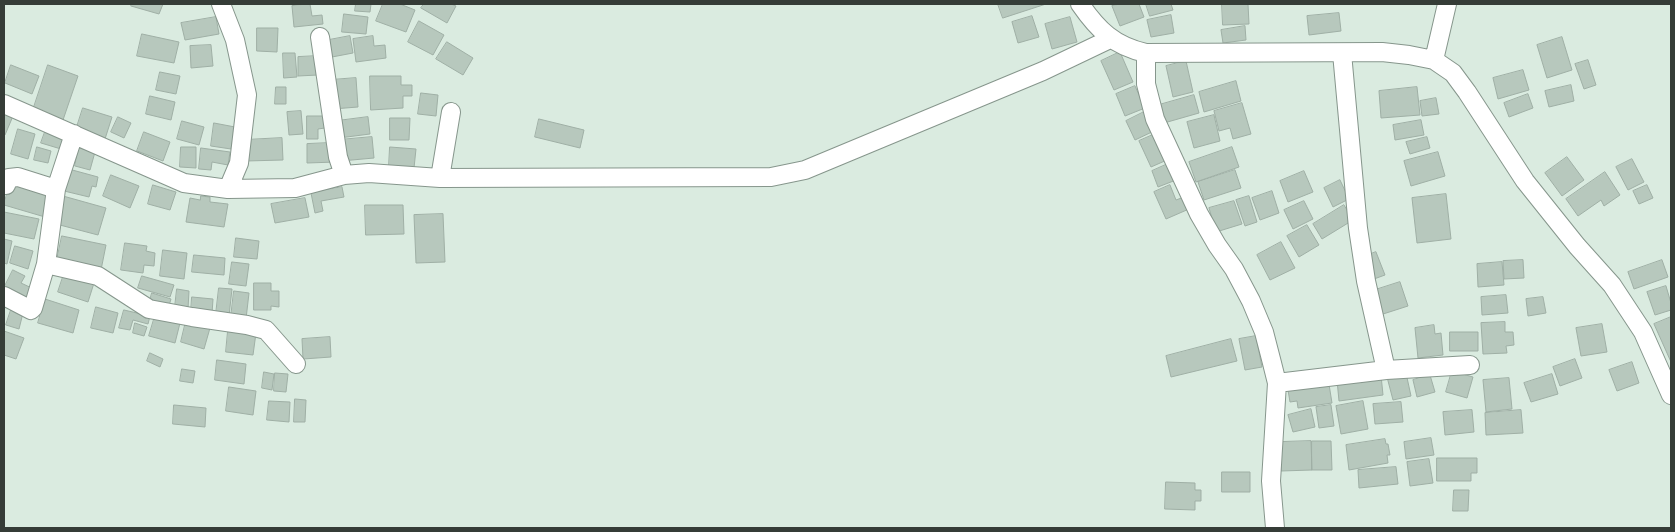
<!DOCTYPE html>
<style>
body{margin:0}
#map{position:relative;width:1675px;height:532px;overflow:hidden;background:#daebe0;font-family:"Varela Round",sans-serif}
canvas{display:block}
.frame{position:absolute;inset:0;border:5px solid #353c37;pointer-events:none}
</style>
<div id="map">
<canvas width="1675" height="532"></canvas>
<div class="frame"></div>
</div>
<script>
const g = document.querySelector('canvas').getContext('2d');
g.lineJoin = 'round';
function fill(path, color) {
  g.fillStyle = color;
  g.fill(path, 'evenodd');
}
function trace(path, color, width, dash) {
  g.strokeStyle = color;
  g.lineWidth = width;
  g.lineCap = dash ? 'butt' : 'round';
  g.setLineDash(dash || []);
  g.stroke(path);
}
const building = new Path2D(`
 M132,4H163L159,14L131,6Z
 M310,4L312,16L322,15L323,24L294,27L292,6Z
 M356,4H371L370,12L355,11Z
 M383,4H400L415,10L406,32L376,21Z
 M424,4H451L456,6L447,23L421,8Z
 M998,4H1046L1003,18Z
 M1120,4H1139L1144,17L1120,26L1112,6Z
 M1146,4H1171L1173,10L1150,16Z
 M1222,4H1248L1249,24L1223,25Z
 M1339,13L1341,31L1309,35L1307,16Z
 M344,14L368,17L366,34L342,32Z
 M1171,15L1174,33L1151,37L1147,20Z
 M1032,16L1039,37L1018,43L1012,22Z
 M216,17L219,34L185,40L181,23Z
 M1070,17L1077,42L1052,49L1045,24Z
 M419,21L444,35L433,55L408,42Z
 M1245,26L1246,40L1223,43L1221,30Z
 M257,28H278L277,52L257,51Z
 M142,34L179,42L174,63L137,56Z
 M350,36L353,53L332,57L329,40Z
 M373,36L374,46L385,45L386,58L356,62L353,39Z
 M1562,37L1572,70L1547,78L1537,45Z
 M447,42L473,58L463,75L436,59Z
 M211,45L213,66L191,68L190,46Z
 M1120,52L1133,82L1114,90L1101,61Z
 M283,53H295L297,77L284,78Z
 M318,56V75L298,76V57Z
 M1588,60L1596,85L1584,89L1575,64Z
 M1186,61L1193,92L1173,97L1166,66Z
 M11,65L39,76L32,94L5,83Z
 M48,65L78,76L63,120L33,110Z
 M1523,70L1529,90L1498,99L1493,78Z
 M160,72L180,76L176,94L156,90Z
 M370,76H401V85H412V96H403V108L371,110Z
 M356,78L358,107L333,109L331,80Z
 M1236,81L1241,101L1204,112L1199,92Z
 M1571,85L1574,101L1549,107L1545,91Z
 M1135,86L1145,108L1125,116L1116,94Z
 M276,87H286V104H275Z
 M1417,87L1420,115L1381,118L1379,91Z
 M421,93L438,95L436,116L418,114Z
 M1528,94L1533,108L1509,117L1504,103Z
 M1194,95L1199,113L1164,123L1159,105Z
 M150,96L175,102L171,120L146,114Z
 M1436,98L1439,114L1422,116L1420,101Z
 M1242,103L1251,134L1233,139L1230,128L1219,131L1214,111Z
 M83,108L112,117L105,139L76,130Z
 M301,111L303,134L289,135L287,112Z
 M1144,112L1154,131L1135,140L1126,121Z
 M4,113L13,116L5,135H4Z
 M1214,115L1220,141L1194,148L1187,122Z
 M307,116H325V128L318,129V139H307Z
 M118,117L131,123L124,138L111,132Z
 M368,117L370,134L339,138L337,121Z
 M390,118H410L409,140H390Z
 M539,119L584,130L580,148L535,137Z
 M1421,120L1424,135L1395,140L1393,125Z
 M182,121L204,127L199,145L177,139Z
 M214,123L235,127L231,149L211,146Z
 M18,129L35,134L28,159L11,154Z
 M45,132L65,138L61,149L41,143Z
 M144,132L170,142L163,161L137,151Z
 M1155,134L1167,160L1151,167L1139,141Z
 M372,137L374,158L341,161L339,140Z
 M1427,137L1430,148L1410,154L1406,142Z
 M282,138L283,160L246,161L245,140Z
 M329,143L336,162L307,163V144Z
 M37,147L51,151L48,163L34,160Z
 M181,147H196V168L180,167Z
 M390,147L416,149L414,168L389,166Z
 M1232,147L1239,167L1196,182L1189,162Z
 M79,148L95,152L90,170L75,166Z
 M201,148L230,152L228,165L212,162L211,170L199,169Z
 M1438,152L1445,176L1411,186L1404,161Z
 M1567,157L1584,180L1562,196L1545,173Z
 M1632,159L1644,182L1628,190L1616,167Z
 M1170,163L1176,180L1158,187L1152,171Z
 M65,168L98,177L96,187L92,186L89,197L60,190Z
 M1235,170L1241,188L1204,200L1198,182Z
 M1304,171L1313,192L1288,202L1280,181Z
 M1605,172L1620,195L1604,206L1601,200L1578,216L1566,199Z
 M111,175L139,186L130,208L103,196Z
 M1340,180L1349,199L1333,207L1324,188Z
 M10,183L51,196L45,217L4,205Z
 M153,185L176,192L170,210L148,204Z
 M1170,185L1176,200L1184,197L1189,209L1166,219L1154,192Z
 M1647,185L1653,198L1639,204L1633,191Z
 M342,187L344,197L321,201L323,211L315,213L311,193Z
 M1272,191L1279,213L1260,220L1252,198Z
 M1446,194L1451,239L1417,243L1412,198Z
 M63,196L106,208L98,235L56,224Z
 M201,196L210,197V202L228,204L224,227L186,222L190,198L200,200Z
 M1249,196L1257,222L1245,226L1236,200Z
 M305,198L309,217L275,223L271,204Z
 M1234,201L1242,224L1216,232L1209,208Z
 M1304,201L1313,219L1293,229L1284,210Z
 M365,205H403L404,234L366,235Z
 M1344,205L1353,220L1322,239L1313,224Z
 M4,212L39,219L34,239L4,233Z
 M443,214L445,262L416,263L414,215Z
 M1307,225L1319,245L1299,257L1287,236Z
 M62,236L106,245L101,270L57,260Z
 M236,238L259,241L257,259L234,257Z
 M4,239L12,241L7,264L4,263Z
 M1281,242L1295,268L1270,280L1257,255Z
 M125,243L147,246L146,251L155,253L154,266L144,265L143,273L121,270Z
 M15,246L33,251L28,269L10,263Z
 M163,250L187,253L184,279L160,276Z
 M1376,252L1385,275L1374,279L1366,256Z
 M194,255L225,258L224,275L192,272Z
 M1523,260L1524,278L1504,279L1503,261Z
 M1662,260L1668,277L1634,289L1628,272Z
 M232,262L249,264L246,286L229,284Z
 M1502,262L1504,285L1478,287L1477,264Z
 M13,270L25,276L21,283L36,290L28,305L4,288Z
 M64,274L94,283L88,302L58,292Z
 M142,276L174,285L170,297L138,288Z
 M1400,282L1408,306L1380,315L1372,291Z
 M254,283H271V291H279V307L271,306V310H254Z
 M1666,286L1671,303V310L1655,315L1647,292Z
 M219,288L232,289L229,316L216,314Z
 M177,289L189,291L188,309L175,307Z
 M234,291L249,293L246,319L231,317Z
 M152,293L171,299L168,309L149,304Z
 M1506,295L1508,313L1482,315L1481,297Z
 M192,297L213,299L212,314L191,312Z
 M1543,297L1546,313L1528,316L1526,299Z
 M45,299L79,310L73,333L38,323Z
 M96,307L118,313L113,333L91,328Z
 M11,310L23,313L19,329L6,325Z
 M124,310L150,316L148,324L133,320L130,330L119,328Z
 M155,316L180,323L175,343L149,336Z
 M1671,317V362L1654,324Z
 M186,321L210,328L204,349L181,342Z
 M1505,322V332H1513L1514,345L1506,346L1507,353L1483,354L1481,323Z
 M135,323L147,327L144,336L133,333Z
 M1602,324L1607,352L1581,356L1576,328Z
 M1434,325L1435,334L1441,333L1443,355L1418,358L1415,328Z
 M4,331L24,338L16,359L4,355Z
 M228,331L256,333L253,355L226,352Z
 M1450,332H1478V351H1450Z
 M1256,336L1262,367L1245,370L1239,339Z
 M330,337L331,357L303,359L302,339Z
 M1231,339L1237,361L1171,377L1166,356Z
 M150,353L163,359L160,367L147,361Z
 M1575,359L1582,378L1560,386L1553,367Z
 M217,360L246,364L244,384L215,380Z
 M1632,362L1639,383L1617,391L1609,370Z
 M182,369L195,371L193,383L180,381Z
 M1452,371L1473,377L1467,398L1446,392Z
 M264,372L274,374L272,390L262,388Z
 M275,373L288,374L286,392L274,391Z
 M1406,373L1411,396L1393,400L1387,377Z
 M1552,374L1558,394L1531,402L1524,383Z
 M1381,375L1383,395L1339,401L1337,380Z
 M1430,375L1435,392L1417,397L1413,380Z
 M1328,378L1332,403L1298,408L1297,401L1290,402L1288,390Z
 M1509,378L1512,409L1486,412L1483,380Z
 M229,387L256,391L253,415L226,411Z
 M295,399L306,400L305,422H294Z
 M269,401L290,402L289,422L267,420Z
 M1363,401L1368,429L1341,434L1336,406Z
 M1401,402L1403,422L1375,424L1373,404Z
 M174,405L206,408L205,427L173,424Z
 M1331,405L1334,426L1319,428L1316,407Z
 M1311,409L1315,427L1293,432L1288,415Z
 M1472,410L1474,432L1445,435L1443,412Z
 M1521,410L1523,433L1486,435L1485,413Z
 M1431,438L1434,455L1406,459L1404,442Z
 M1385,439L1386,444H1388L1390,455H1387L1388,463L1349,470L1346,445Z
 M1311,441L1312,470L1281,471V442Z
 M1312,441H1331L1332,470H1312Z
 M1437,458H1477V473H1471V481H1437Z
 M1429,459L1433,483L1410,486L1407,462Z
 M1396,467L1398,484L1359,488L1358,470Z
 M1222,472H1250V492H1222Z
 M1166,482L1195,483V490H1201V501H1195V510L1165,509Z
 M1454,490H1469L1468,511H1453Z`);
const minor = new Path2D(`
 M221,4L235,40L247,95L239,163L228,189
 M1080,4C1098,30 1114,46 1146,53L1382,52L1409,55L1434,60L1453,73L1467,92L1525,181L1577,246L1612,285L1643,332L1671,395
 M320,37L338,157L344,175
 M1146,53V84L1155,119L1199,214L1217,245L1234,269L1251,301L1264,332L1272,363L1277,383L1271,481L1275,528
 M1342,53L1358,228L1366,281L1386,370
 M1434,60L1447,4
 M4,104L184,183L228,189L295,188L344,175L369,173L440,178L771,177L805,170L1043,71L1110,39
 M440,178L451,112
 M4,185H6L9,178L18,177L56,189
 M46,264L98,276L149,309L192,317L247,325L266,330L296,364
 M4,296L31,310L33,308L46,264L56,189L74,134
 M1277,383L1386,370L1470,365`);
fill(building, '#b7c8bd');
trace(building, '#9fafa5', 1);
trace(minor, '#86968c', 20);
trace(minor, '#fff', 18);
</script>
